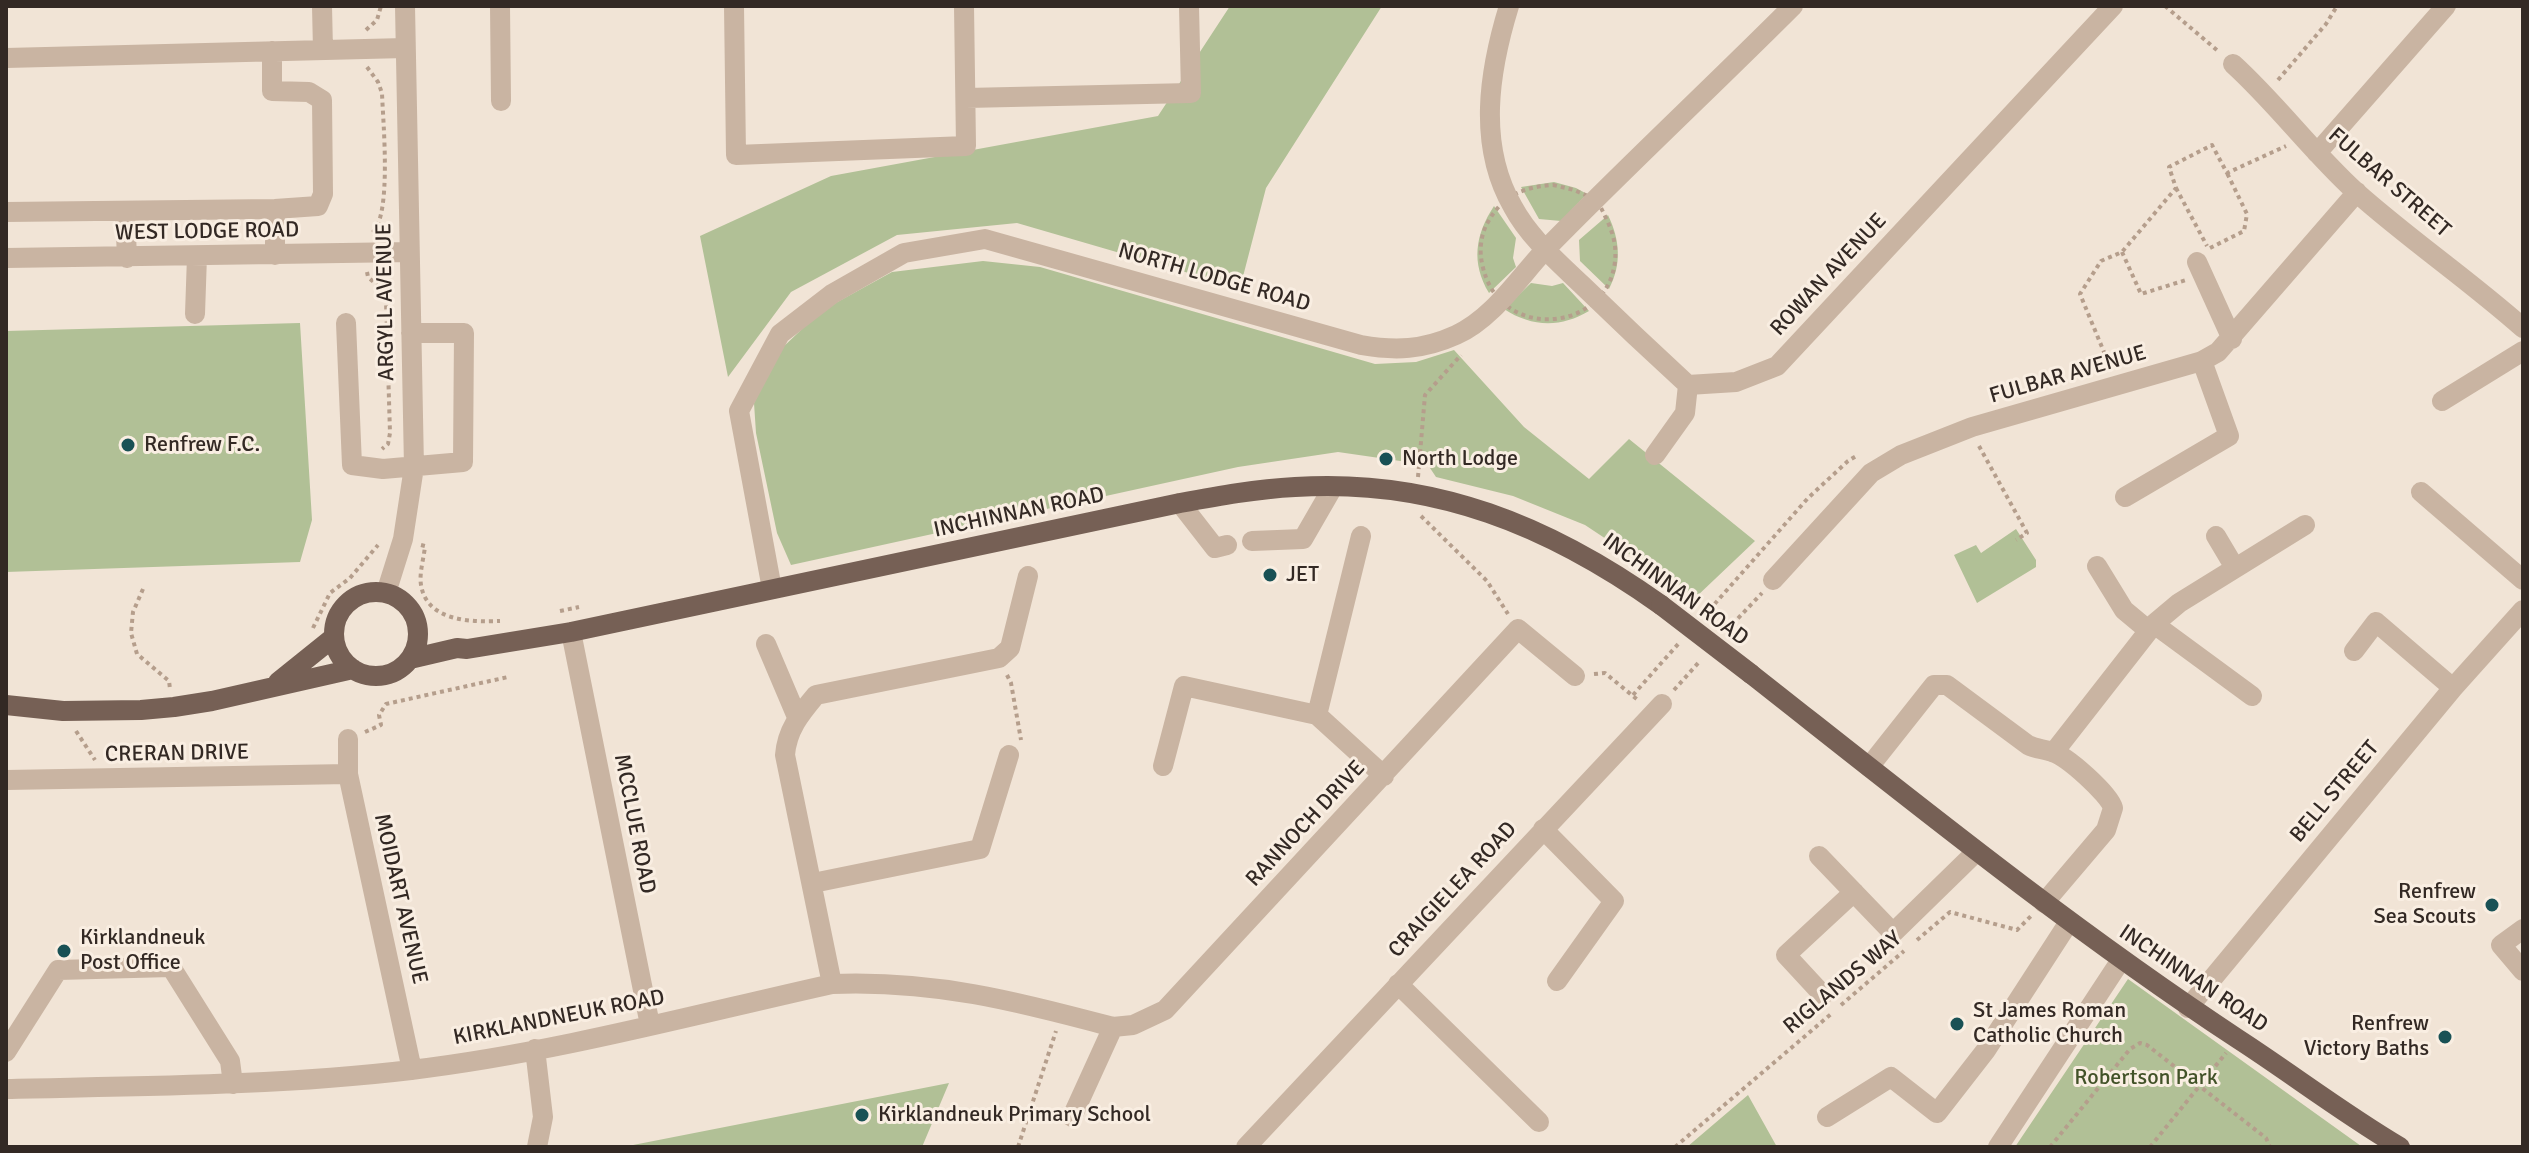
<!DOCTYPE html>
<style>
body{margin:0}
#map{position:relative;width:2529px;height:1153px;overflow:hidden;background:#f1e4d6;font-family:Signika,sans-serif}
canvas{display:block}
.frame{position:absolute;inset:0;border:8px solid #332924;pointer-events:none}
</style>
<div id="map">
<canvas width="2529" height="1153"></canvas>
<div class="frame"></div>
</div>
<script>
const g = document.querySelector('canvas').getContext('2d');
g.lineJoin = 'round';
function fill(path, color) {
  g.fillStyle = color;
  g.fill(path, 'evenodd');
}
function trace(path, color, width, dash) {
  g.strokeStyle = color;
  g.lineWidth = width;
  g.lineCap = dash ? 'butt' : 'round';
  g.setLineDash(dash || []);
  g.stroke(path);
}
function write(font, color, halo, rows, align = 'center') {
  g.font = font + ' Signika,sans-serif';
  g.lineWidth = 6;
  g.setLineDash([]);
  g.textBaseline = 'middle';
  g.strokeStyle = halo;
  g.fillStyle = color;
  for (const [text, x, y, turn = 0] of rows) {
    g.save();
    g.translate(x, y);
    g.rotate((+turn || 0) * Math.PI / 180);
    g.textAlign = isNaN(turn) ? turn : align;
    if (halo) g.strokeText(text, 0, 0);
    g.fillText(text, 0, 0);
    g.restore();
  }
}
const green = new Path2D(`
 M1230,6H1382L1266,188L1240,288L1017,223L897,235L791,292L728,377L700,236L831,176L1158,116Z
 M1554,182L1576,188L1587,194L1561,221L1539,219L1521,187Z
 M1494,206L1516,238L1513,258L1516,267L1489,293C1471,263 1475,235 1494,206Z
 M1608,215C1620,240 1622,264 1609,289L1580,261L1579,240Z
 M983,261L1040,267L1375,364L1416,362L1454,350L1524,427L1589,479L1629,439L1755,541L1695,598L1585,525L1513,496L1436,477L1428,465L1338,452L1238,467L791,565L777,533L756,433L754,403L781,349L821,311L892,272Z
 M1531,283L1552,286L1563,283L1589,311C1561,328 1531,327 1504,309Z
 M300,323L312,520L300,562L6,572V331Z
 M2016,529L2036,560V567L1977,603L1954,555L1976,545L1981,553Z
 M2128,979L2361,1146V1147H2015Z
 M949,1083L922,1147H624L628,1146Z
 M1748,1095L1777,1147H1687Z`);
const path = new Path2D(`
 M2165,6L2218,51
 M366,30L377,20L381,6
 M367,67L378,82L382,93C383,123 392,216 372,233
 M2278,80L2326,24L2337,6
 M1553,185L1574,190L1597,200C1604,214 1613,230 1615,246C1623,331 1498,349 1482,263C1479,250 1481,234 1488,222C1503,195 1524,187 1553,185Z
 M2176,188L2207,246
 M2210,248L2244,231L2247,214L2227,173
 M2122,252L2141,294L2186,280
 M367,272L368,277L379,287L386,301L390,433L388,444L382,449
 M2111,369L2080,294L2101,261L2122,252L2176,188L2169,167L2212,145L2227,173L2286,146
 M1979,446L2027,533L2016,540
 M1418,477L1425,395L1461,355
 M1421,516L1487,581L1508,614
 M421,545L425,546C424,558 419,573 421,585C427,622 472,622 500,621
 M143,589L133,612L131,633L137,654L169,681L170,689
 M560,611L579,607
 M1704,616L1808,498L1848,461L1858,455
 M313,628L330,593L350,578L378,545
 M1727,630L1762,593
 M1594,674L1605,673L1639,701
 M1007,675L1011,683L1021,740
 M1674,690L1700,661
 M1633,695L1679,643
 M76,731L95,760
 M365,732L381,725L379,715L386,704L508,677
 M1917,940L1950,912L2017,930L2031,916
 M1841,1005L1904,951
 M1018,1147L1056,1031
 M1675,1147L1831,1014
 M2050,1147L2130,1049L2140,1043L2147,1045L2266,1138L2270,1147
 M2150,1147L2226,1053`);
const minor = new Path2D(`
 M322,6L323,50
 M500,6L501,101
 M734,6L736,155L966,146L964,6
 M1509,6C1489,71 1477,145 1513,207C1529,237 1557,261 1581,284C1616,318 1652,352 1688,385L1736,382L1777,366L2113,6
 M6,58L405,48
 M2233,64C2277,104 2312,152 2356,192C2410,240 2469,280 2523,328
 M966,98L1191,93L1189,6
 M2317,153L2446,6
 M275,209V255
 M125,211L127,258
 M6,212L275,209L318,206L323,194L322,100L309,92L272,91V51
 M6,258L409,252
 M2197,262L2232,339
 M195,314L197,256
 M346,323L352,465L383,469L463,462L464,333H411
 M2442,401L2523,351
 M1655,455L1685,413L1688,385
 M2421,492L2523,580
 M2125,497L2229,436L2202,361
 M1180,503L1215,548L1227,545
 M2216,536L2235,568
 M1252,541L1303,539L1333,487
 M2097,566L2124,610L2148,630
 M1773,580L1871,473L1901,455L1972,427L2202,361L2218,352L2357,192
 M772,589L739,411L780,334L832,294L904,253L985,239L1361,345C1395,351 1423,350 1456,335C1492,319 1518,279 1544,251C1625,168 1711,88 1793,6
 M386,593L403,539L414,467L405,6
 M2154,624L2179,603L2305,525
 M571,632L650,1025
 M766,644L797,717
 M2354,651L2376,622L2453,688
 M1317,715L1361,536
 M348,739V774L412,1070
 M2054,752L2154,624L2252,696
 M1163,766L1184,686L1317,715L1384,776
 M1869,767L1930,690L1934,685H1947L2028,745C2036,749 2044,749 2052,752C2067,756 2109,794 2113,808L2106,830L2044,903
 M6,780L348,774
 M1543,829L1614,901L1557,981
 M1819,856L1893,933L1976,852
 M813,883L980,849L1009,755
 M2523,929L2501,945L2523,971
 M832,984L785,755C787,730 800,714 816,695L999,658L1010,648L1028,576
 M1398,984L1539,1122
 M1823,995L1786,955L1854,892
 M2188,1008L2453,688L2523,610
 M535,1049L543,1117L537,1147
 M6,1052L58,970L171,967L230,1061L233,1084
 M6,1089C141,1086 277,1086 411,1070C553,1053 693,1015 832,984C934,980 1016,1001 1113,1027L1133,1025L1165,1010L1518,629L1575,676
 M1072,1117L1113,1027
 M1827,1117L1891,1077L1937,1113L1986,1050L2069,922
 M1246,1147L1662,704
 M1998,1147L2121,960`);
const major = new Path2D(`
 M334 634a42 42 0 1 1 84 0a42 42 0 1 1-84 0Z
 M410,659L457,648L467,649L571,632L1180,503C1218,496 1256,489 1295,487C1434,478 1550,526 1661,605
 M1751,674C1910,799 2068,927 2238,1039C2292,1074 2344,1114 2400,1147
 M278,682L334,637
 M6,705L63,711L141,710L174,707L212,701L353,669`);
const majorBridge = new Path2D(`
 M1661,605L1751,674`);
const markers = [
 [128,445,8,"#195155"],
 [1386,459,8,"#195155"],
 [1270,575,8,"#195155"],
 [2492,905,8,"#195155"],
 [64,951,8,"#195155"],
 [1957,1024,8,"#195155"],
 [2445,1037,8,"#195155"],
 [862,1115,8,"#195155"]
];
const streetNames = [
 ["FULBAR STREET",2389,183,41],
 ["WEST LODGE ROAD",207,232,-1],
 ["ROWAN AVENUE",1829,275,-47],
 ["NORTH LODGE ROAD",1214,278,16],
 ["ARGYLL AVENUE",386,302,-91],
 ["FULBAR AVENUE",2068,375,-16],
 ["INCHINNAN ROAD",1019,513,-12],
 ["INCHINNAN ROAD",1675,590,36],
 ["CRERAN DRIVE",177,754,-1],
 ["BELL STREET",2335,792,-50],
 ["MCCLUE ROAD",634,824,79],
 ["RANNOCH DRIVE",1306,824,-47],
 ["CRAIGIELEA ROAD",1453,890,-47],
 ["MOIDART AVENUE",400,899,77],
 ["INCHINNAN ROAD",2193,979,34],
 ["RIGLANDS WAY",1843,983,-40],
 ["KIRKLANDNEUK ROAD",559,1018,-11]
];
const poiNames = [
 ["Renfrew F.C.",144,445],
 ["North Lodge",1402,459],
 ["JET",1286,575],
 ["Renfrew",2476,892,"right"],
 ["Sea Scouts",2476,917,"right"],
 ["Kirklandneuk",80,938],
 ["Post Office",80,963],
 ["St James Roman",1973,1011],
 ["Catholic Church",1973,1036],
 ["Renfrew",2429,1024,"right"],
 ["Victory Baths",2429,1049,"right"],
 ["Kirklandneuk Primary School",878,1115]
];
const parkNames = [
 ["Robertson Park",2146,1078]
];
fill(green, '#b1c096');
trace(path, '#b59e8c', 4, [4, 4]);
trace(minor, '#c9b4a2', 20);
trace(major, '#766055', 20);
trace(majorBridge, '#766055', 20);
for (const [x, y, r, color] of markers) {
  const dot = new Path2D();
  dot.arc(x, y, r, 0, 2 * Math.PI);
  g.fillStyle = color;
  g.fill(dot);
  trace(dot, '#f9eee2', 3);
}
write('22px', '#332924', '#f9eee2', streetNames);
write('22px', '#332924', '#f9eee2', poiNames, 'left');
write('22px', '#425228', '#f9eee2', parkNames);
</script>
